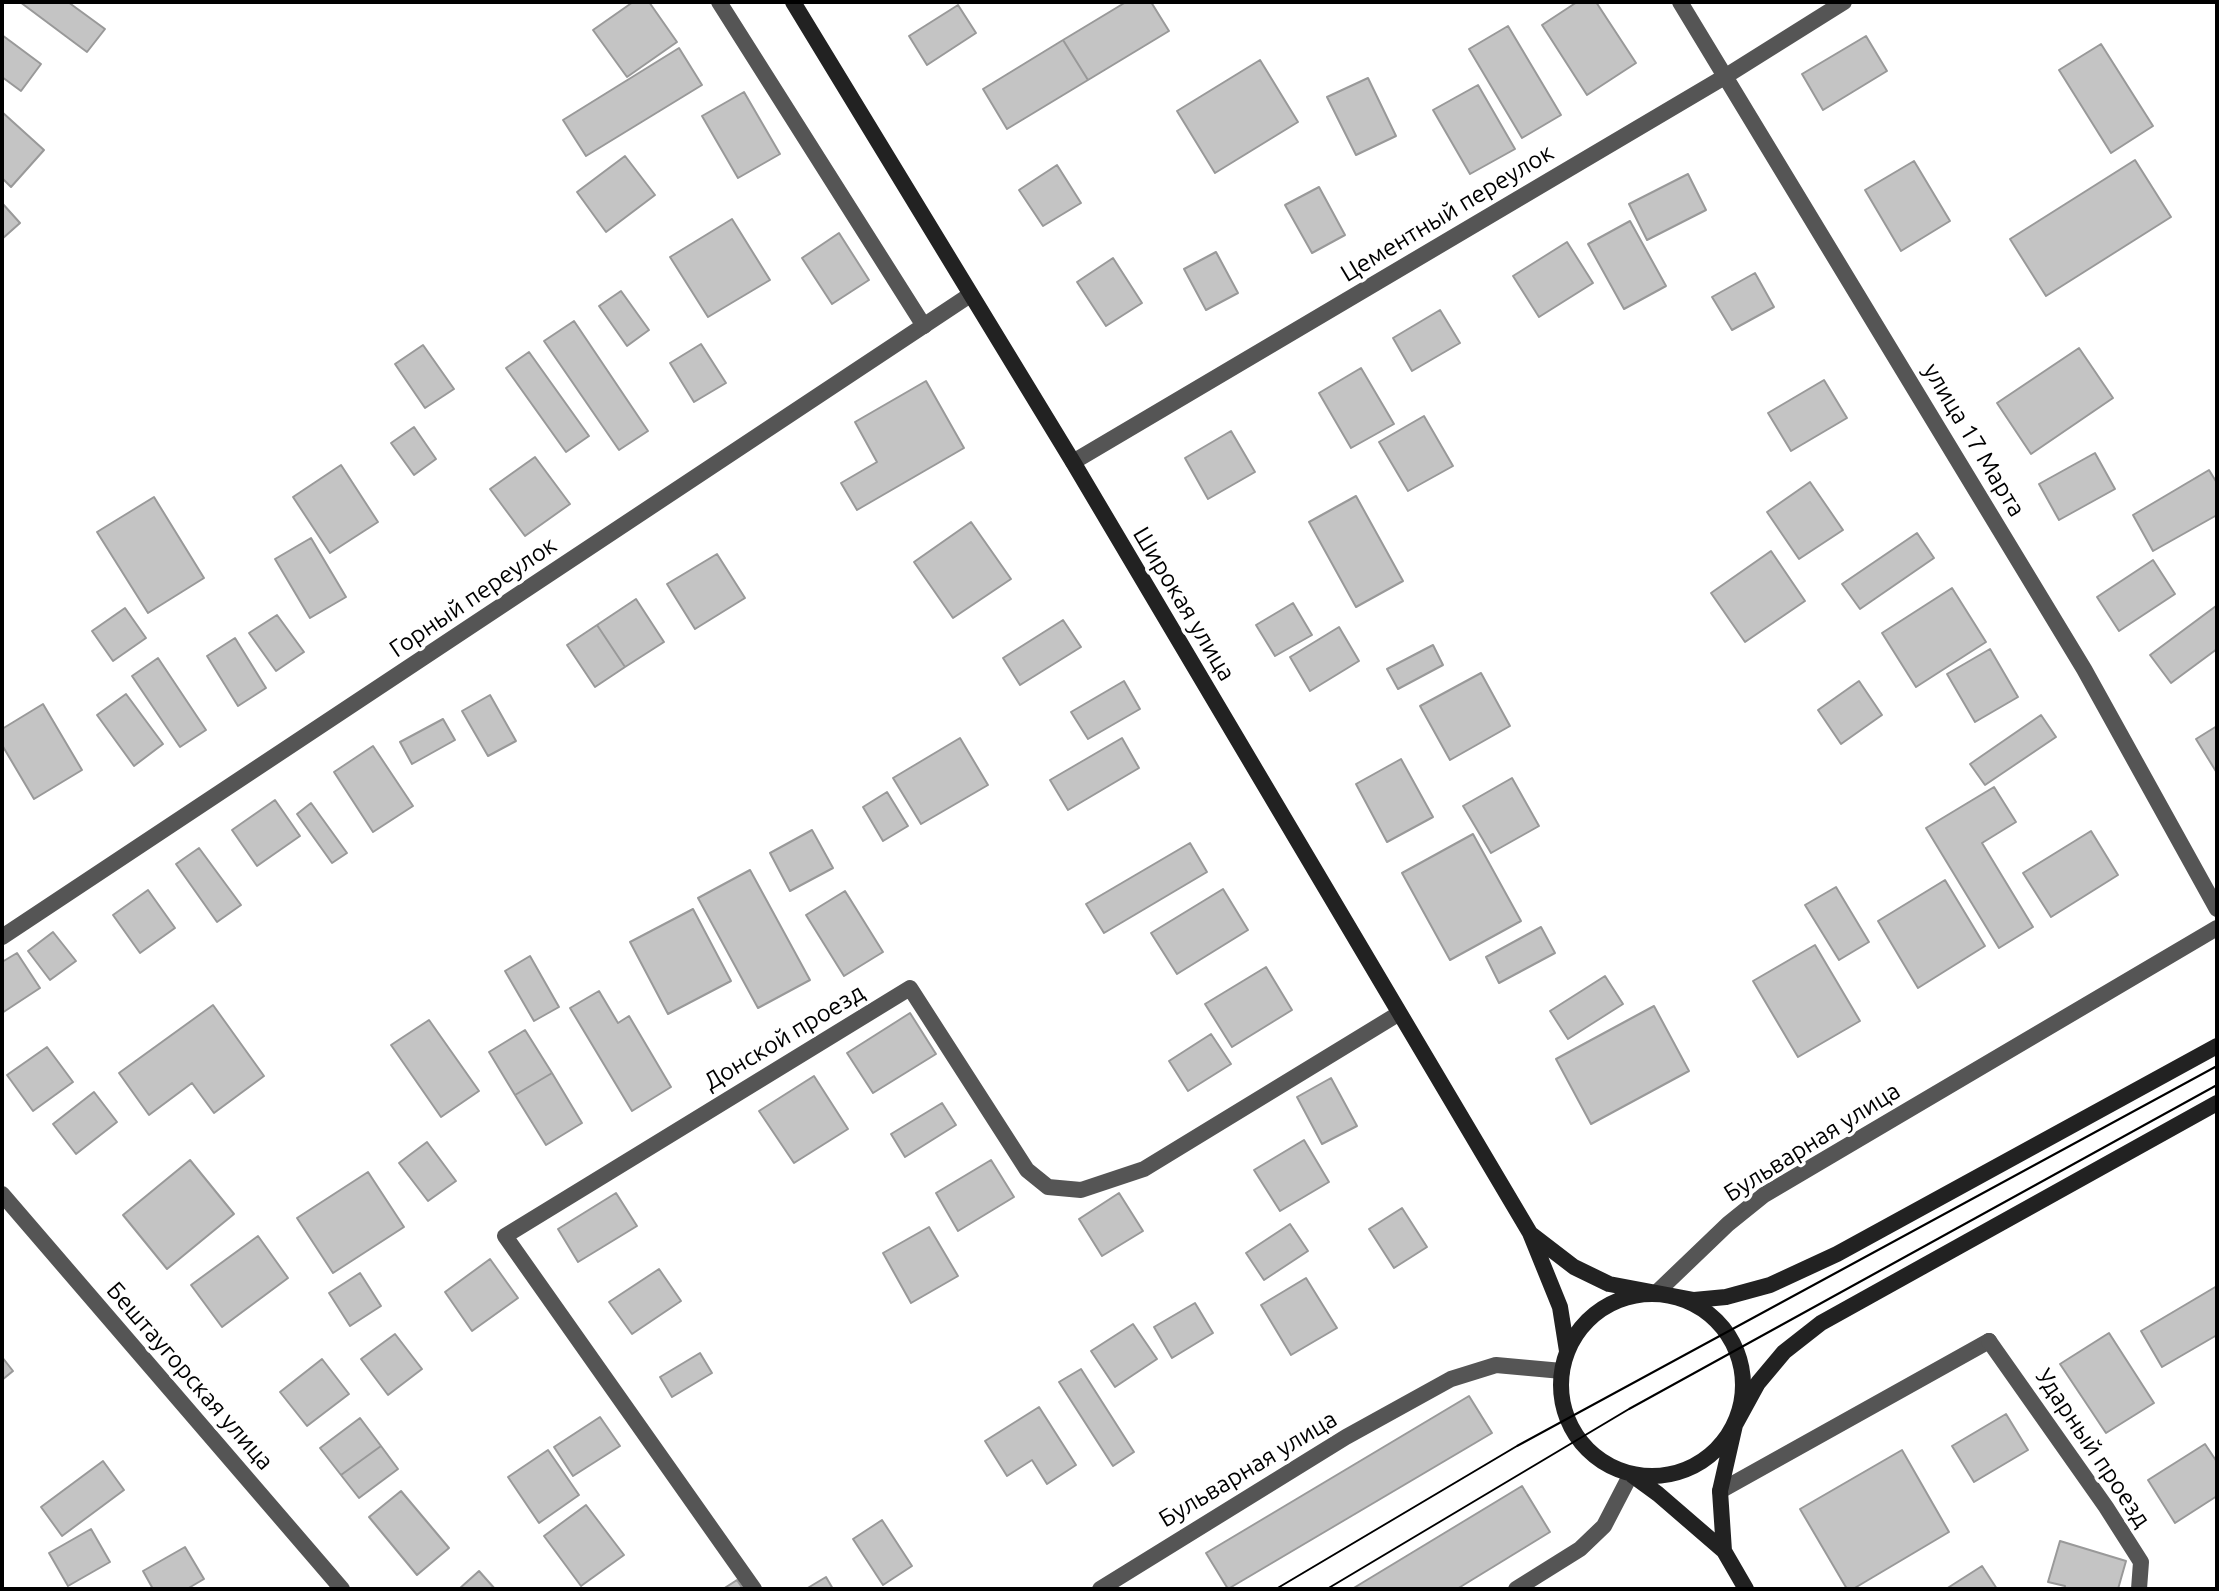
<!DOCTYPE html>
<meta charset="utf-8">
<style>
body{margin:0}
#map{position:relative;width:2219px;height:1591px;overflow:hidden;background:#fff;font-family:Ubuntu,sans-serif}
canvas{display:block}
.frame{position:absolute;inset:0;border:4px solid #000;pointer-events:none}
</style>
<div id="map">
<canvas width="2219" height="1591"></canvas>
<div class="frame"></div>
</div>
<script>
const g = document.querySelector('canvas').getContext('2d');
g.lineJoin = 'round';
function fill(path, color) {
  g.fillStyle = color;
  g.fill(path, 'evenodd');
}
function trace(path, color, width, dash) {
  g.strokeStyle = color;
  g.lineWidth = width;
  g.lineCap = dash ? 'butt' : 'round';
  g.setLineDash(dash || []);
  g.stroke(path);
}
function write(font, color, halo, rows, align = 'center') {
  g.font = font + ' Ubuntu,sans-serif';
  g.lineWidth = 7;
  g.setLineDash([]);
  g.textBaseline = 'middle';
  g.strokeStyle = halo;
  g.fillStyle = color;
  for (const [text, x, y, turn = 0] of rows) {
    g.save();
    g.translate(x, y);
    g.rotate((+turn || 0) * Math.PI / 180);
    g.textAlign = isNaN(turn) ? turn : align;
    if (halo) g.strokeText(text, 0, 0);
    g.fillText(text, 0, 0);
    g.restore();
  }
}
const building = new Path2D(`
 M20,2H68L105,29L87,52Z
 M633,2H649L677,42L627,77L593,30Z
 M1126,2H1151L1169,31L1088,80L1063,40Z
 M1577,2H1596L1636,63L1587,95L1542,25Z
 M958,5L976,33L927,65L909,36Z
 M1508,26L1561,115L1522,138L1469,49Z
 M2,35L41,64L21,91L2,77Z
 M1866,36L1887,71L1823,110L1802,74Z
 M1063,40L1088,80L1007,129L983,89Z
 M2101,44L2153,126L2111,153L2059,70Z
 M679,48L702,85L586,156L563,120Z
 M1260,60L1298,122L1215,173L1177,111Z
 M1368,78L1396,136L1356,155L1327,97Z
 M1478,85L1515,149L1470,174L1433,110Z
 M744,92L780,154L738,178L702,116Z
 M2,112L44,150L11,187L2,178Z
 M625,156L655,195L606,232L577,192Z
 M2135,160L2171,217L2046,296L2010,239Z
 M1914,161L1950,221L1901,251L1865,190Z
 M1057,165L1081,203L1043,226L1019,190Z
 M1688,174L1706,210L1647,240L1629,204Z
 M1319,187L1345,235L1312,253L1285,205Z
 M2,203L20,223L2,239Z
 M732,219L770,280L708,317L670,257Z
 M1630,221L1666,286L1624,309L1588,244Z
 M839,233L869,280L832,304L802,258Z
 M1567,242L1593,283L1539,317L1513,276Z
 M1216,252L1238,293L1206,310L1184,269Z
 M1113,258L1142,303L1106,326L1077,282Z
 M1755,273L1774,307L1732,330L1712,297Z
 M621,291L649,330L627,346L599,306Z
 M1440,310L1460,343L1412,371L1393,338Z
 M574,321L648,431L619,450L544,341Z
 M701,344L726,383L694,402L670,363Z
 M423,345L454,389L425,408L395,364Z
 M2079,348L2113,398L2031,454L1997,403Z
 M529,352L589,436L566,452L506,368Z
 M1361,368L1394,424L1351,448L1319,393Z
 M1824,380L1847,418L1791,451L1768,413Z
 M926,381L964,448L857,510L841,483L877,462L855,422Z
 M1424,416L1453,466L1408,491L1379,442Z
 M414,427L436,459L414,475L391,443Z
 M1231,431L1255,472L1208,499L1185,458Z
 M2095,453L2115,489L2059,520L2039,484Z
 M535,457L570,504L525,536L490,489Z
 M341,465L378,522L330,553L293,497Z
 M2209,470L2217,483V515L2153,551L2133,515Z
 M1810,482L1843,530L1799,559L1767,512Z
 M1356,496L1403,581L1356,607L1309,522Z
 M154,497L204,578L148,613L97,532Z
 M971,522L1011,579L953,618L914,562Z
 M1917,533L1934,558L1860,609L1842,584Z
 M311,538L346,597L310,618L275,559Z
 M1771,551L1805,601L1745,642L1711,593Z
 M717,554L745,598L695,629L667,584Z
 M2153,560L2175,594L2119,631L2097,597Z
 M1952,588L1986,642L1916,687L1882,633Z
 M636,599L664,642L625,667L597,625Z
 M1293,603L1312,635L1275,656L1256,625Z
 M2216,606L2217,649L2171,683L2150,655Z
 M125,608L146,638L113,661L92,631Z
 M277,615L304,652L276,671L249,633Z
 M1063,620L1081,647L1020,685L1003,658Z
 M597,625L625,667L595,687L567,645Z
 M1339,627L1359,661L1310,691L1290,657Z
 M235,638L266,688L238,706L207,656Z
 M1433,645L1443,665L1398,689L1387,669Z
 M1990,649L2018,697L1975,722L1947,674Z
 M158,658L206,730L180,747L132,676Z
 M1481,673L1510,726L1450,760L1420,706Z
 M1124,681L1140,709L1088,739L1071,712Z
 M1859,681L1882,715L1841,744L1818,710Z
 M126,694L163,744L134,766L97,715Z
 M490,695L516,741L488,756L462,711Z
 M43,704L82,770L34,799L2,745V729Z
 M2041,715L2056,737L1985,785L1970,764Z
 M443,719L455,740L412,764L400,742Z
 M2217,726V773L2196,739Z
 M960,738L988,785L921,824L893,778Z
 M1122,738L1139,768L1068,810L1050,780Z
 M373,746L413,806L373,832L334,772Z
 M1401,759L1433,817L1387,842L1356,784Z
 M1512,778L1539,826L1491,853L1463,806Z
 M1994,787L2016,822L1982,843L2033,927L1999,948L1926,828Z
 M887,792L908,826L883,841L863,807Z
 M275,800L300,836L257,866L232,830Z
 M311,803L347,853L332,863L297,814Z
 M812,830L833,868L790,891L770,853Z
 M2091,831L2118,875L2051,917L2023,873Z
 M1473,834L1521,921L1450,960L1402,873Z
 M1190,843L1207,872L1104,933L1086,904Z
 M199,848L241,905L217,922L176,864Z
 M750,870L810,980L758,1008L698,898Z
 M1945,880L1985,946L1918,988L1878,921Z
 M1836,887L1869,942L1839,960L1805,905Z
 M1223,889L1248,930L1177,974L1151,933Z
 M148,890L175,928L140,953L113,915Z
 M845,891L883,952L844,976L806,915Z
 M693,909L731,981L668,1014L630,942Z
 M1541,927L1555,953L1499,983L1486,957Z
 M53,932L76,961L50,980L28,951Z
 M1815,945L1860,1021L1798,1057L1753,981Z
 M17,953L40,988L2,1013V962Z
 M530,956L559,1007L534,1021L505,971Z
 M1266,967L1292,1010L1232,1047L1205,1004Z
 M1605,976L1623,1004L1568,1039L1550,1011Z
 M599,991L618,1023L629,1016L671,1087L632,1111L570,1008Z
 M213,1005L264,1076L214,1113L192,1083L149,1115L119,1073Z
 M1654,1006L1689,1071L1591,1124L1556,1059Z
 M910,1013L936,1054L873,1093L847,1053Z
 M429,1020L479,1091L441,1117L391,1045Z
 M525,1030L552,1073L515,1095L489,1052Z
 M1211,1034L1231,1064L1188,1091L1169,1061Z
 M47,1047L73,1082L33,1111L7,1075Z
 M552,1073L582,1123L546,1145L515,1095Z
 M814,1076L848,1129L794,1163L759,1111Z
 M1331,1078L1357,1126L1322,1144L1297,1097Z
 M94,1092L117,1122L76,1154L53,1124Z
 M942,1103L956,1125L905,1157L891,1134Z
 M1304,1140L1329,1182L1280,1211L1254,1170Z
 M427,1142L456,1181L428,1201L399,1163Z
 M190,1160L234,1214L167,1269L123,1215Z
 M991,1160L1014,1197L958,1231L936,1193Z
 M368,1172L404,1227L333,1273L297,1218Z
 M616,1193L637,1226L578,1262L558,1229Z
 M1119,1193L1143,1231L1102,1256L1079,1219Z
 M1402,1208L1427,1247L1394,1268L1369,1229Z
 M1290,1224L1308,1251L1264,1280L1246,1253Z
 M929,1227L958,1276L911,1303L883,1253Z
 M258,1236L288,1278L222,1327L191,1285Z
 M490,1259L518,1298L472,1331L445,1292Z
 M659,1269L681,1301L632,1334L609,1302Z
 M360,1273L381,1306L350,1326L329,1293Z
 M1306,1278L1337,1328L1291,1355L1261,1305Z
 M2217,1286V1335L2162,1367L2141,1331Z
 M1195,1303L1213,1333L1172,1358L1154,1327Z
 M1133,1324L1157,1359L1115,1387L1091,1351Z
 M2109,1333L2154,1403L2106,1433L2060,1364Z
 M395,1334L422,1369L388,1395L361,1359Z
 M700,1353L712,1373L672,1397L660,1377Z
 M2,1357L13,1371L2,1380Z
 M322,1359L349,1394L307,1426L280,1392Z
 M1081,1369L1134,1452L1113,1466L1059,1382Z
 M1469,1396L1492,1433L1228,1589L1206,1553Z
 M1039,1407L1076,1465L1047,1484L1032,1460L1007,1476L985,1441Z
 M2006,1414L2028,1450L1974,1482L1952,1446Z
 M600,1417L620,1446L573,1476L554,1447Z
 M360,1418L381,1446L341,1475L320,1448Z
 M2205,1444L2217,1462V1496L2175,1523L2148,1480Z
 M381,1446L398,1469L359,1498L341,1475Z
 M548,1450L579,1495L539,1523L508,1477Z
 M1902,1450L1949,1532L1853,1589H1847L1800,1509Z
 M103,1461L124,1490L62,1536L41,1507Z
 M1522,1486L1550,1532L1457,1589H1352Z
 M401,1491L449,1548L417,1575L369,1517Z
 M586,1505L624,1555L581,1586L544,1536Z
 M882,1520L912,1566L883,1585L853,1539Z
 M91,1529L110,1562L68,1586L49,1553Z
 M2060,1541L2126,1561L2118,1589H2064L2065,1586L2048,1582Z
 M185,1547L204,1579L187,1589H153L143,1571Z
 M1982,1566L1997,1589H1946Z
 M479,1571L495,1589H459Z
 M826,1577L833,1589H806Z
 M737,1580L743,1589H723Z`);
const service = new Path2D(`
 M719,2L924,326
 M1720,1491L1989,1341`);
const minor = new Path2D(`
 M1680,2L2084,669L2217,909
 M1073,462L1726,76L1844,2
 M2,937L970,295
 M2,1194L342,1589
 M1655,1294L1728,1224L1764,1195L2217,928
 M1989,1341L2106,1507L2141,1562L2139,1589
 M754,1589L505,1236L910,988L1027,1170L1048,1187L1081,1190L1144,1169L1398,1014
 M1100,1589L1346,1437L1451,1379L1496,1365L1562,1371
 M1516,1589L1580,1549L1604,1526L1631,1474`);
const secondary = new Path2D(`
 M793,2L1073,462L1530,1233L1560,1307L1567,1351
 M1531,1234L1574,1267L1609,1284L1694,1300L1726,1297L1770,1285L1837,1254L2217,1046
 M1561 1385a91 91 0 1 1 182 0a91 91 0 1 1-182 0Z
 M1632,1475L1658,1494L1724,1551L1746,1589
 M1724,1551L1720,1491L1735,1425L1758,1383L1784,1352L1821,1323L2217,1103`);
const tram = new Path2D(`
 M1276,1589L1517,1446L2217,1066
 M1327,1589L1629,1409L2217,1085`);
const streetNames = [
 ["Цементный переулок",1447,213,-31],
 ["улица 17 Марта",1974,440,59],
 ["Горный переулок",473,597,-34],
 ["Широкая улица",1184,604,59],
 ["Донской проезд",784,1037,-31],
 ["Бульварная улица",1812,1142,-32],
 ["Бештаугорская улица",190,1376,49],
 ["Ударный проезд",2093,1448,56],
 ["Бульварная улица",1248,1469,-31]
];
fill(building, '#c4c4c4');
trace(building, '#999', 2);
trace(service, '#555', 16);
trace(minor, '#555', 16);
trace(secondary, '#222', 16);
trace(tram, '#000', 2);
write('24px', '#000', '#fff', streetNames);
</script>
